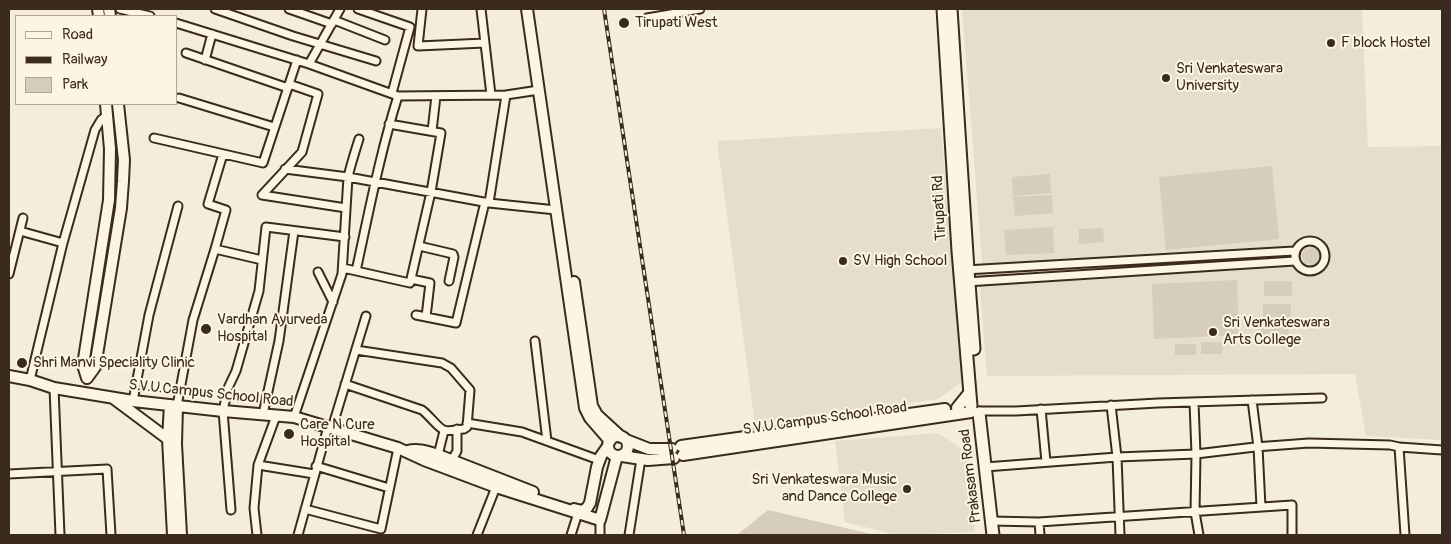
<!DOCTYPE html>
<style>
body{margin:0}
#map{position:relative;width:1451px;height:544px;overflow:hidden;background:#f4eddd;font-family:Pangolin,sans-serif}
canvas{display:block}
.frame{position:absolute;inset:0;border:10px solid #3b2a1e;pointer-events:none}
.legend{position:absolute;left:15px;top:15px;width:162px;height:90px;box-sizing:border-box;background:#fcf5e5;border:1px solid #afa495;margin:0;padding:6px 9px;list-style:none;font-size:15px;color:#3b2a1e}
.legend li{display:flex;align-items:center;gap:10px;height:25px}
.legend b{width:25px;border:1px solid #afa495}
</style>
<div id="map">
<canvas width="1451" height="544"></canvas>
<div class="frame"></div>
<ul class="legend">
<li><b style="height:6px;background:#fcf5e5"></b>Road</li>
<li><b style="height:6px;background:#3b2a1e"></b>Railway</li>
<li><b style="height:14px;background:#d6cdbd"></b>Park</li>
</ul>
</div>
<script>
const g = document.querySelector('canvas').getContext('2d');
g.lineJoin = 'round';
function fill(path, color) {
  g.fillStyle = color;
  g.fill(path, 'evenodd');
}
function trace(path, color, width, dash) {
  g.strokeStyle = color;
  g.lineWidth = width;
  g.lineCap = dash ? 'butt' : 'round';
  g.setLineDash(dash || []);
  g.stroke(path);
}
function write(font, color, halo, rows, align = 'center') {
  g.font = font + ' Pangolin,sans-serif';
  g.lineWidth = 4;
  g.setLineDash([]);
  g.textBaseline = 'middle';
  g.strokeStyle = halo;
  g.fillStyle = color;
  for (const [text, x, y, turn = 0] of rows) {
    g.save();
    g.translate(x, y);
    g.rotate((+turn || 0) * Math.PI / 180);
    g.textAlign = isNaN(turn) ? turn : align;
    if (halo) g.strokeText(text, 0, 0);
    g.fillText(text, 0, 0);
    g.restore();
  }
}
const built = new Path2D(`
 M962,9H1362L1368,147L1442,146V440L1366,436L1355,374L987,376L980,289L982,262Z
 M941,128L963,381L938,399L755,425L717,141Z
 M938,433L971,455L975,532L897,535L845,522L835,441Z`);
const green = new Path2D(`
 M1272,166L1279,239L1166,250L1159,177Z
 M1050,174L1051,193L1013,196L1012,177Z
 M1052,195L1053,213L1015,216L1013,197Z
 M1053,227L1054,253L1006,255L1004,230Z
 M1103,228L1104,242L1079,244V229Z
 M1302 256a9 9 0 1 1 18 0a9 9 0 1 1-18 0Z
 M1237,280L1239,335L1154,339L1152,284Z
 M1264,281H1292V296H1264Z
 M1263,304H1291V320L1263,319Z
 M1260,324H1289L1288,340H1260Z
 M1201,342H1223L1222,354H1201Z
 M1175,344H1196V355H1175Z
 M768,510L871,534V535H737Z`);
const street = new Path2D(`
 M120,9L150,16
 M215,9L293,36L376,61
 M289,9L332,24
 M340,9L309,64L398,96
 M358,9L410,27L392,93
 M422,9L418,46L485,43
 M481,9L491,95
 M647,18L700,9
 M334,20L385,40
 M176,23L309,64
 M186,53L288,88
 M205,60L212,34
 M506,95L539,90
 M179,98L274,127
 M432,131L436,96
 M154,138L263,163L297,60
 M285,169L348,177C351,164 355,152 359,139
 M262,195L302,152L318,94L289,84
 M262,195L346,208
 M20,231L63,243
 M1295 256a15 15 0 1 1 30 0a15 15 0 1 1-30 0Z
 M419,246L453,254L454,257L449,281
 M215,249L226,210L208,204L223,154
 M343,268L410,283L431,192L441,133L389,124
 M965,270L1294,251
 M356,271C369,212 380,153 398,96L506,95L489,203
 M318,272L333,302
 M9,274L23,218
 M411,279L430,283L426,317
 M966,282L1295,261
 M416,315L456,323L485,202
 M535,341L547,441
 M30,380L63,243L95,130L101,120L107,115
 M345,384L422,410C429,415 439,429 444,430C449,432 459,429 464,429L467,427L470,390L451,368L442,363L356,350
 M54,388L60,535
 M1252,400L1258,447L1261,507
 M133,401L149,315L178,206
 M1194,402L1196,454L1195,512L1199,535
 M1111,405L1117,457L1120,535
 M177,406L193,320L215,249L262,260
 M1041,409L1046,462
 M980,411H1016L1158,403L1322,398
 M263,414L279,341L294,231
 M294,417L342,274L348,177L489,203L556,210
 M467,423L522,432L599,460
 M332,428L366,316
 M438,455L444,431
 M452,460L457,451V429
 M258,465L314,474
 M316,466L389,488
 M985,467L1117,457L1196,454L1255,447L1309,443L1390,445L1399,447
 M9,474L107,469L111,535
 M305,509L381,529L398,448
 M231,510L223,411L228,388L236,371L259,291L266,227L345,237
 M991,521L1039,522L1292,505V535
 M1039,522L1040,535
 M257,535L254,508L258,465L276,416
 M298,535L328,427
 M477,535L496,487
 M571,535L578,513
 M600,535V520
 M629,535L641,459
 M1405,535L1399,447L1442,450`);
const secondary = new Path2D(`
 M98,9L99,16
 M109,9L110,16
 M527,9L585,408L590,418L610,441
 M106,104L110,149L109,200L83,365L87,378L95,367L121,208L123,181L124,160L118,104
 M574,282L592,406L597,415L621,437
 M9,376L30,380L54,388L133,401L223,411L294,417L398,448L424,460L496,487L600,520L617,456
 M113,398L168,439
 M170,405L168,439L173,535
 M177,406L176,444L181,535
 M957,408L970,392
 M608 446a10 10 0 1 1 20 0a10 10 0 1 1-20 0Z
 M626,440L649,449H672
 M681,446L945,409
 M408,451C418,448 428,452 438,455L533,492
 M683,455L971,412
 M622,456L648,460L674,458
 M574,509L582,511L587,508L590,503L597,467L601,456L608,446`);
const primary = new Path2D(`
 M943,9L958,251L971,406
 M951,9L968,270L974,349
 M979,413L993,535`);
const rail = new Path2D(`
 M604,9L684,535`);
const markers = [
 [624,23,6,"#3b2a1e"],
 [1331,43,5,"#3b2a1e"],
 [1166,78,5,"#3b2a1e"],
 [843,261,5,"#3b2a1e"],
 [206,329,6,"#3b2a1e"],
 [1213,332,5,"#3b2a1e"],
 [22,363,6,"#3b2a1e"],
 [289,434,6,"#3b2a1e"],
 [907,489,5,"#3b2a1e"]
];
const poiNames = [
 ["Tirupati West",635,23],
 ["F block Hostel",1341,43],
 ["Sri Venkateswara",1176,69],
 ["University",1176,86],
 ["SV High School",853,261],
 ["Vardhan Ayurveda",217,320],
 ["Hospital",217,337],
 ["Sri Venkateswara",1223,323],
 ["Arts College",1223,340],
 ["Shri Manvi Speciality Clinic",33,363],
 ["Care N Cure",300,425],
 ["Hospital",300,442],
 ["Sri Venkateswara Music",897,480,"right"],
 ["and Dance College",897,497,"right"]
];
const streetNames = [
 ["Tirupati Rd",940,208,-93],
 ["S.V.U.Campus School Road",211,394,6],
 ["S.V.U.Campus School Road",825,419,-8],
 ["Prakasam Road",971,476,-97]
];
fill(built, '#e5ddce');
fill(green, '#d6cdbd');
trace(street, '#3b2a1e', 11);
trace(secondary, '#3b2a1e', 14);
trace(primary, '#3b2a1e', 15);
trace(street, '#fcf5e5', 7);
trace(secondary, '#fcf5e5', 10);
trace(primary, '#fcf5e5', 11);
trace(rail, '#3b2a1e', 4);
trace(rail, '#fcf5e5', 2, [5.5]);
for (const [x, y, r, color] of markers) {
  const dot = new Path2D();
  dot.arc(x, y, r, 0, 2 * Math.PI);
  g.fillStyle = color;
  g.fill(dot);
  trace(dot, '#fcf5e5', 2);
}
write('15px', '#3b2a1e', '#fcf5e5', poiNames, 'left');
write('15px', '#3b2a1e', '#fcf5e5', streetNames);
</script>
